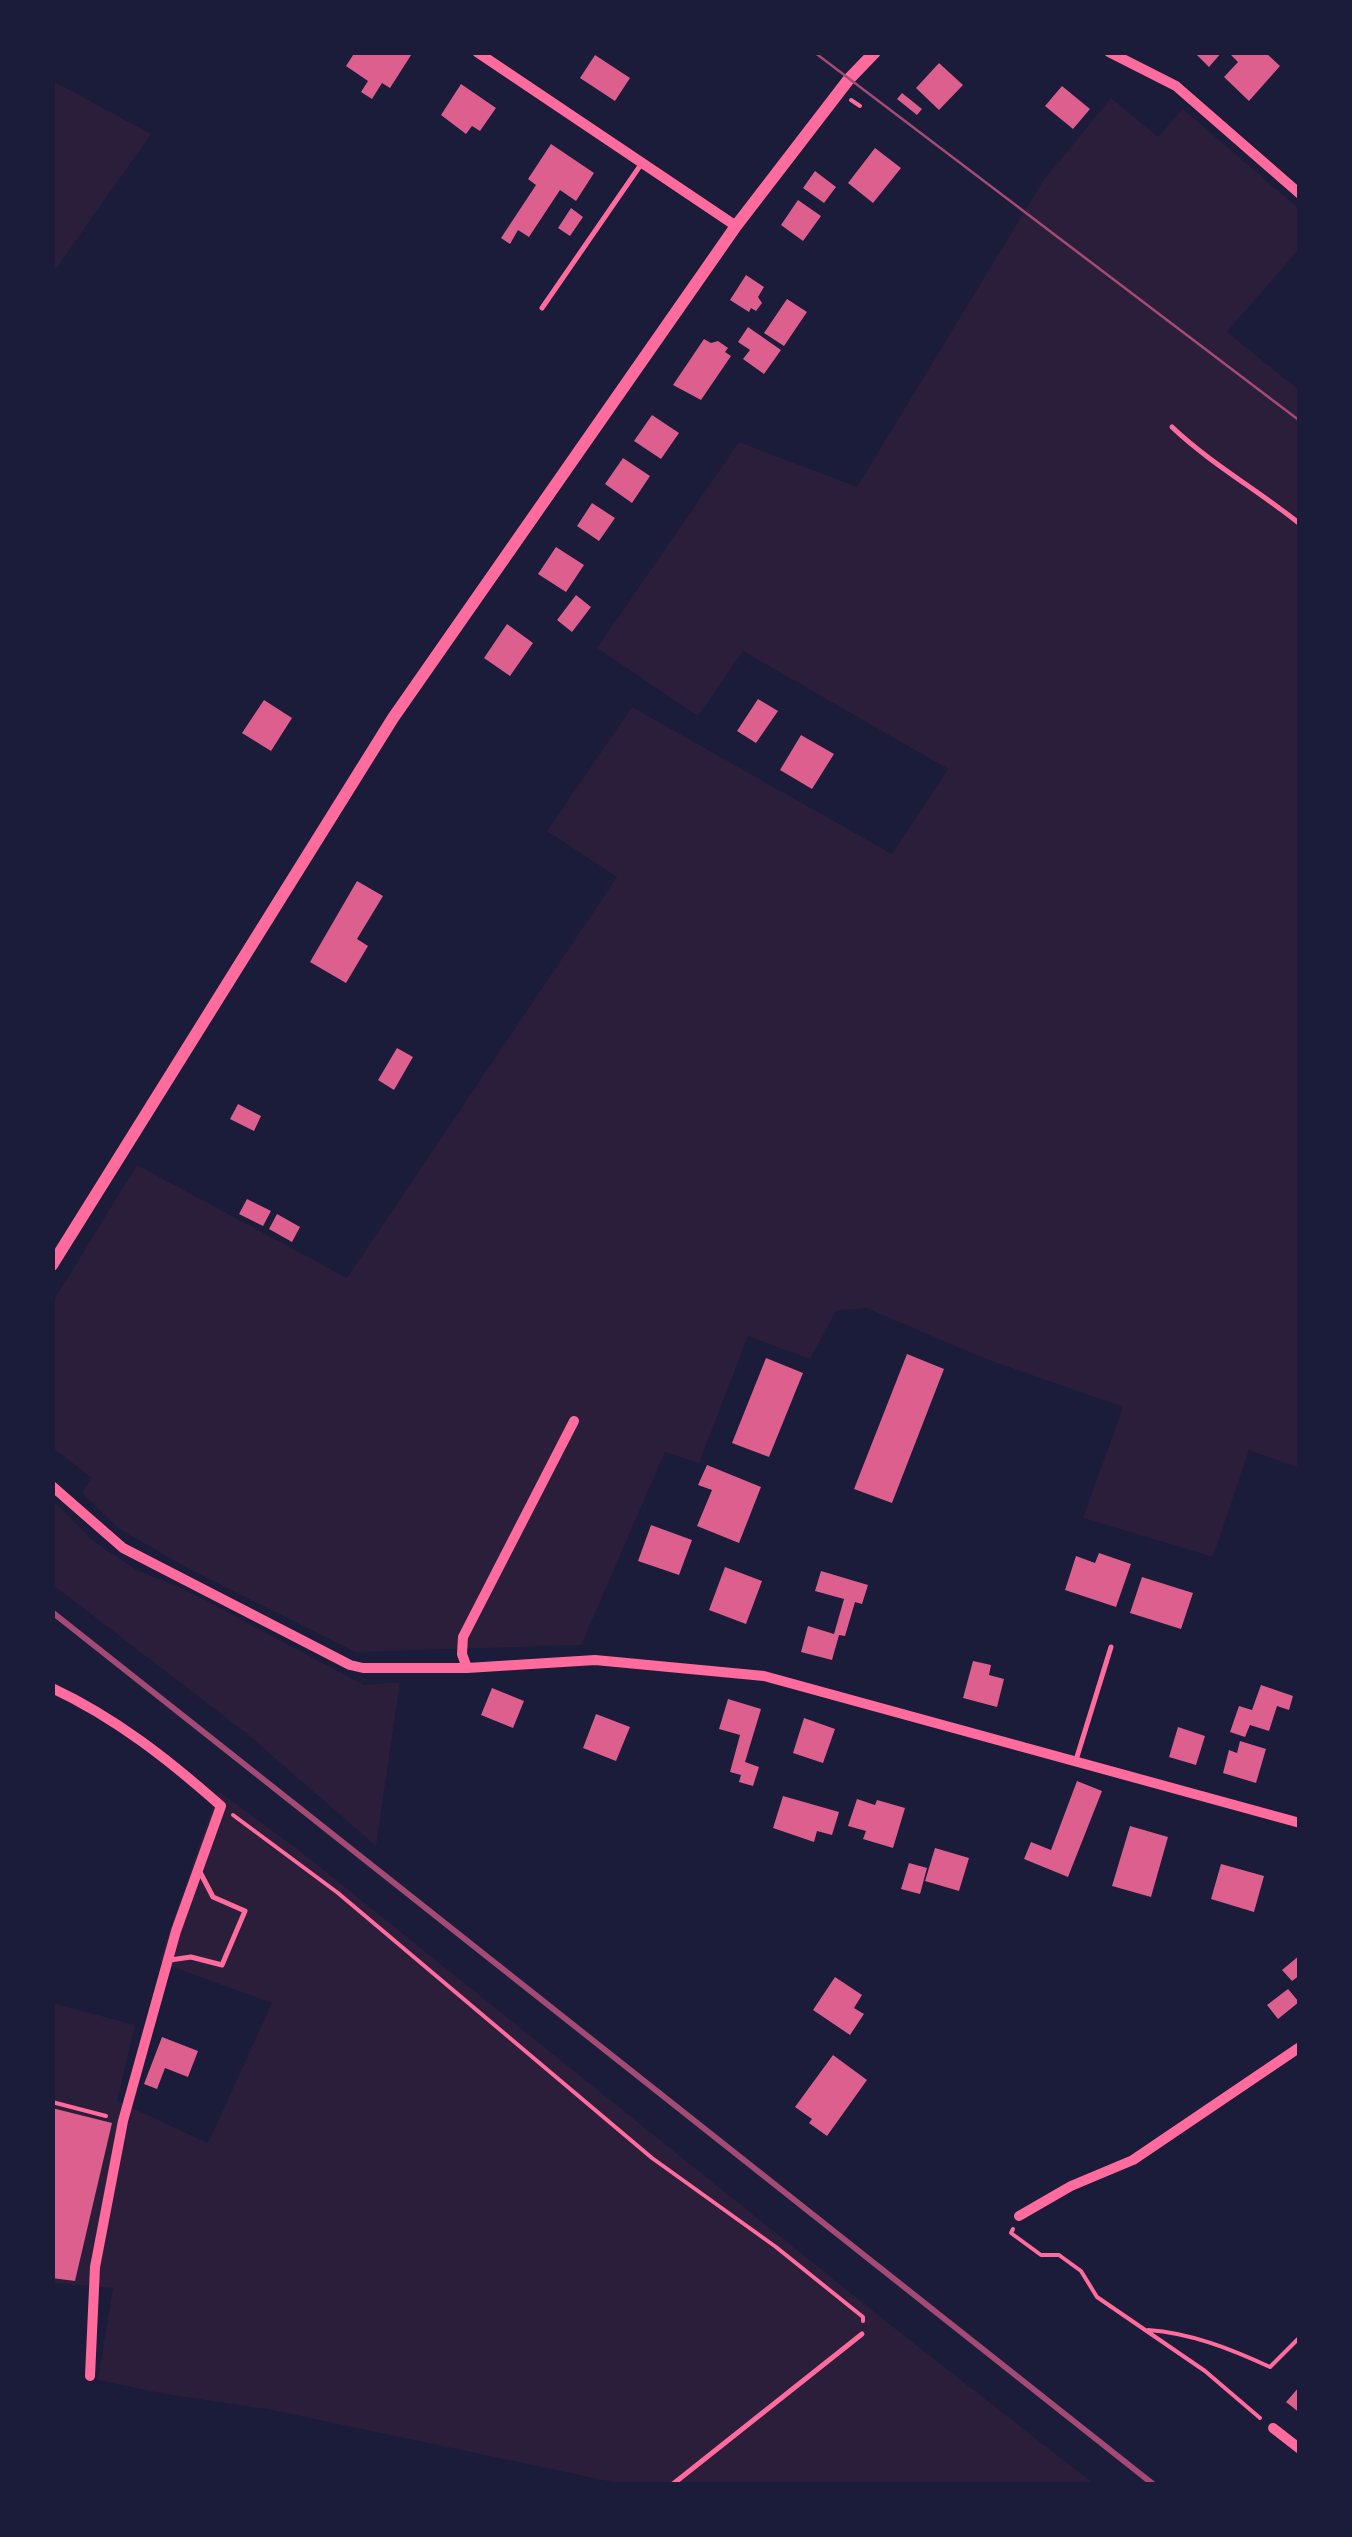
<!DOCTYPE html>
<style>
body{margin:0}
#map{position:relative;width:1352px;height:2537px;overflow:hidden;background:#1b1b3a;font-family:"Noto Sans",sans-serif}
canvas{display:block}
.frame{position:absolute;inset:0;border:55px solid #1b1b3a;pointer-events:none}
</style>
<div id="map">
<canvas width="1352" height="2537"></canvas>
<div class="frame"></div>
</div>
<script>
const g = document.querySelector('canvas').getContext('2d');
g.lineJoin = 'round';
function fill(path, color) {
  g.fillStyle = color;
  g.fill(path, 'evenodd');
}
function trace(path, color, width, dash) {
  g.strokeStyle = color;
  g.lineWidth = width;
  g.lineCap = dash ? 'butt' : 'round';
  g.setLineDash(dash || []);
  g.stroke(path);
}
const green = new Path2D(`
 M53,81L151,134L53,273Z
 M1111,98L1158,137L1183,109L1299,209V249L1227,332L1299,390V1468L1249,1450L1213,1557L1083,1518L1123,1407L986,1359L866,1308L836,1311L810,1359L748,1336L699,1463L665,1452L581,1645L355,1652L189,1569L118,1528L82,1493L92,1478L53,1448L52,1303L137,1165L347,1278L617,877L547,831L632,707L892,854L948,769L743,651L698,716L597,648L739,442L857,487L1043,181Z
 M53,1501L92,1540L135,1569L185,1590L364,1685L400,1682L376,1846L246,1733L53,1585Z
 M218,1791L296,1848L888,2323L1094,2484H622L272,2410L165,2394L98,2380L113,2288L53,2283L52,2003L135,2025L117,2101L208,2143L272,2003L159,1962Z`);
const building = new Path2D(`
 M355,52H413L390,88L382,83L372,99L361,92L368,81L346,66Z
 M1194,52H1222L1209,67Z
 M1228,52H1265L1280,66L1249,101L1224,77L1238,62Z
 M595,55L630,78L615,101L580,78Z
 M939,63L963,85L939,110L916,88Z
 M461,84L496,108L480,131L472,126L466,134L441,115Z
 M1062,86L1090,109L1073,129L1045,106Z
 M902,93L922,109L917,115L897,99Z
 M551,144L594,173L576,201L560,190L529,237L518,230L510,244L501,238L536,185L528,179Z
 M875,148L901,168L873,203L848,183Z
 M815,171L836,187L824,203L803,188Z
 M798,200L821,216L803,241L781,225Z
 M571,208L583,217L570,236L558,228Z
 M746,275L764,287L758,297L762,303L756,311L751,308L749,312L730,300Z
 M787,299L807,312L784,346L764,333Z
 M748,327L781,350L764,374L743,359L750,350L738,342Z
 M704,339L711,343L718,341L728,348L725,352L731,356L701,400L673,385Z
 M652,415L679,433L661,459L634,441Z
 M623,458L650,476L632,503L605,484Z
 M592,503L615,518L599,541L577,526Z
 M556,547L584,565L566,592L538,574Z
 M576,595L591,607L572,632L557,620Z
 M507,624L533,643L510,676L484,658Z
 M758,699L778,711L756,743L737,731Z
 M264,700L292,718L271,751L242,733Z
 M801,735L834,754L812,789L780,770Z
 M357,881L383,896L357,939L368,946L346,983L310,962Z
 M397,1048L413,1057L394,1090L378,1080Z
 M238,1104L261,1116L254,1131L230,1119Z
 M247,1199L271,1211L263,1226L239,1214Z
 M277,1214L300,1227L292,1242L269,1229Z
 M907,1354L944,1369L892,1503L854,1489Z
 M766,1358L803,1373L769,1457L732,1443Z
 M707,1465L761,1487L739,1543L697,1526L712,1490L698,1485Z
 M651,1525L692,1540L679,1575L638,1561Z
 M1099,1553L1131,1564L1116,1607L1065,1590L1076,1556L1095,1563Z
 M725,1567L762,1581L746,1624L709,1610Z
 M821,1571L868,1585L862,1604L855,1602L845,1636L839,1635L832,1660L801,1652L808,1626L834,1634L844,1599L815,1591Z
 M1142,1577L1193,1593L1181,1629L1130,1613Z
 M973,1661L991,1665L989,1675L1004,1679L997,1707L963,1698Z
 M1261,1685L1293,1696L1289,1710L1277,1706L1269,1731L1250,1725L1245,1737L1230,1732L1239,1706L1252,1710Z
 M492,1688L524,1701L513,1728L481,1715Z
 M728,1699L761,1709L745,1762L759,1767L753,1786L739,1782L741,1775L730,1772L740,1735L719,1729Z
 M596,1714L630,1727L616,1761L583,1748Z
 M804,1718L835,1729L823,1763L793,1753Z
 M1178,1727L1205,1736L1196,1765L1169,1757Z
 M1240,1741L1266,1749L1256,1783L1223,1773L1229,1750L1237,1753Z
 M1077,1781L1102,1791L1068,1877L1024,1859L1031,1842L1051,1850Z
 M783,1796L839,1812L832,1835L817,1831L814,1842L773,1828Z
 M857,1799L875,1805L877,1800L905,1808L893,1848L863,1839L866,1831L848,1826Z
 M1130,1826L1168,1837L1151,1897L1112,1886Z
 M935,1848L969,1858L959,1891L925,1881Z
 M909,1863L927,1868L920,1894L901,1889Z
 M1221,1864L1264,1876L1254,1912L1211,1899Z
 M1300,1955V1975L1292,1981L1282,1970Z
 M835,1977L862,1995L854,2008L864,2014L850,2035L813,2010Z
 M1288,1989L1299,2002L1278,2019L1267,2005Z
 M162,2037L198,2051L188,2077L165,2068L157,2089L144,2084Z
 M833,2055L867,2080L827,2136L809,2123L812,2119L795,2107Z
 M52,2108L112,2123L75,2281L52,2278Z
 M1300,2386V2413L1286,2402Z`);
const path = new Path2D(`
 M851,100L860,106
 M233,1815L338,1893L652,2158L776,2247L863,2317V2321
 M52,2102L106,2116
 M1013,2229L1011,2233L1041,2255H1059L1081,2271L1097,2297L1205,2371L1260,2418
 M1148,2330C1191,2333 1231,2349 1270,2367L1300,2337`);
const service = new Path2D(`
 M542,308L642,163
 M1172,427C1211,464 1258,490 1300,524
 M1076,1760L1111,1647
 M170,1960L191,1957L222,1965L245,1911L213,1897L200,1872
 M673,2484L862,2334`);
const minor = new Path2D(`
 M477,52L736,226
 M1109,52L1176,86L1300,194
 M52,1486L123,1548L350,1665L363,1668H467L595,1660L764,1676L1300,1823
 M467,1668L462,1654L463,1637L574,1421
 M52,1688C116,1718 169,1760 221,1806L176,1931L123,2121L95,2267L90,2376
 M1019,2216L1071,2186L1133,2160L1300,2047
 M1273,2428L1300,2449`);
const tertiary = new Path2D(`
 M52,1265L393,718L736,226L849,79L875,52`);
const tram = new Path2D(`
 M814,52L1300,421`);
const rail = new Path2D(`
 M52,1612L1153,2484`);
fill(green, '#2a1e3b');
fill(building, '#dd5f8e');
trace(path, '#ff6b9d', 4);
trace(service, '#ff6b9d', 5);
trace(minor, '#ff6b9d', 10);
trace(tertiary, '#ff6b9d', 12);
trace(tram, '#a44b75', 2.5);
trace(rail, '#a44b75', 6);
</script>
